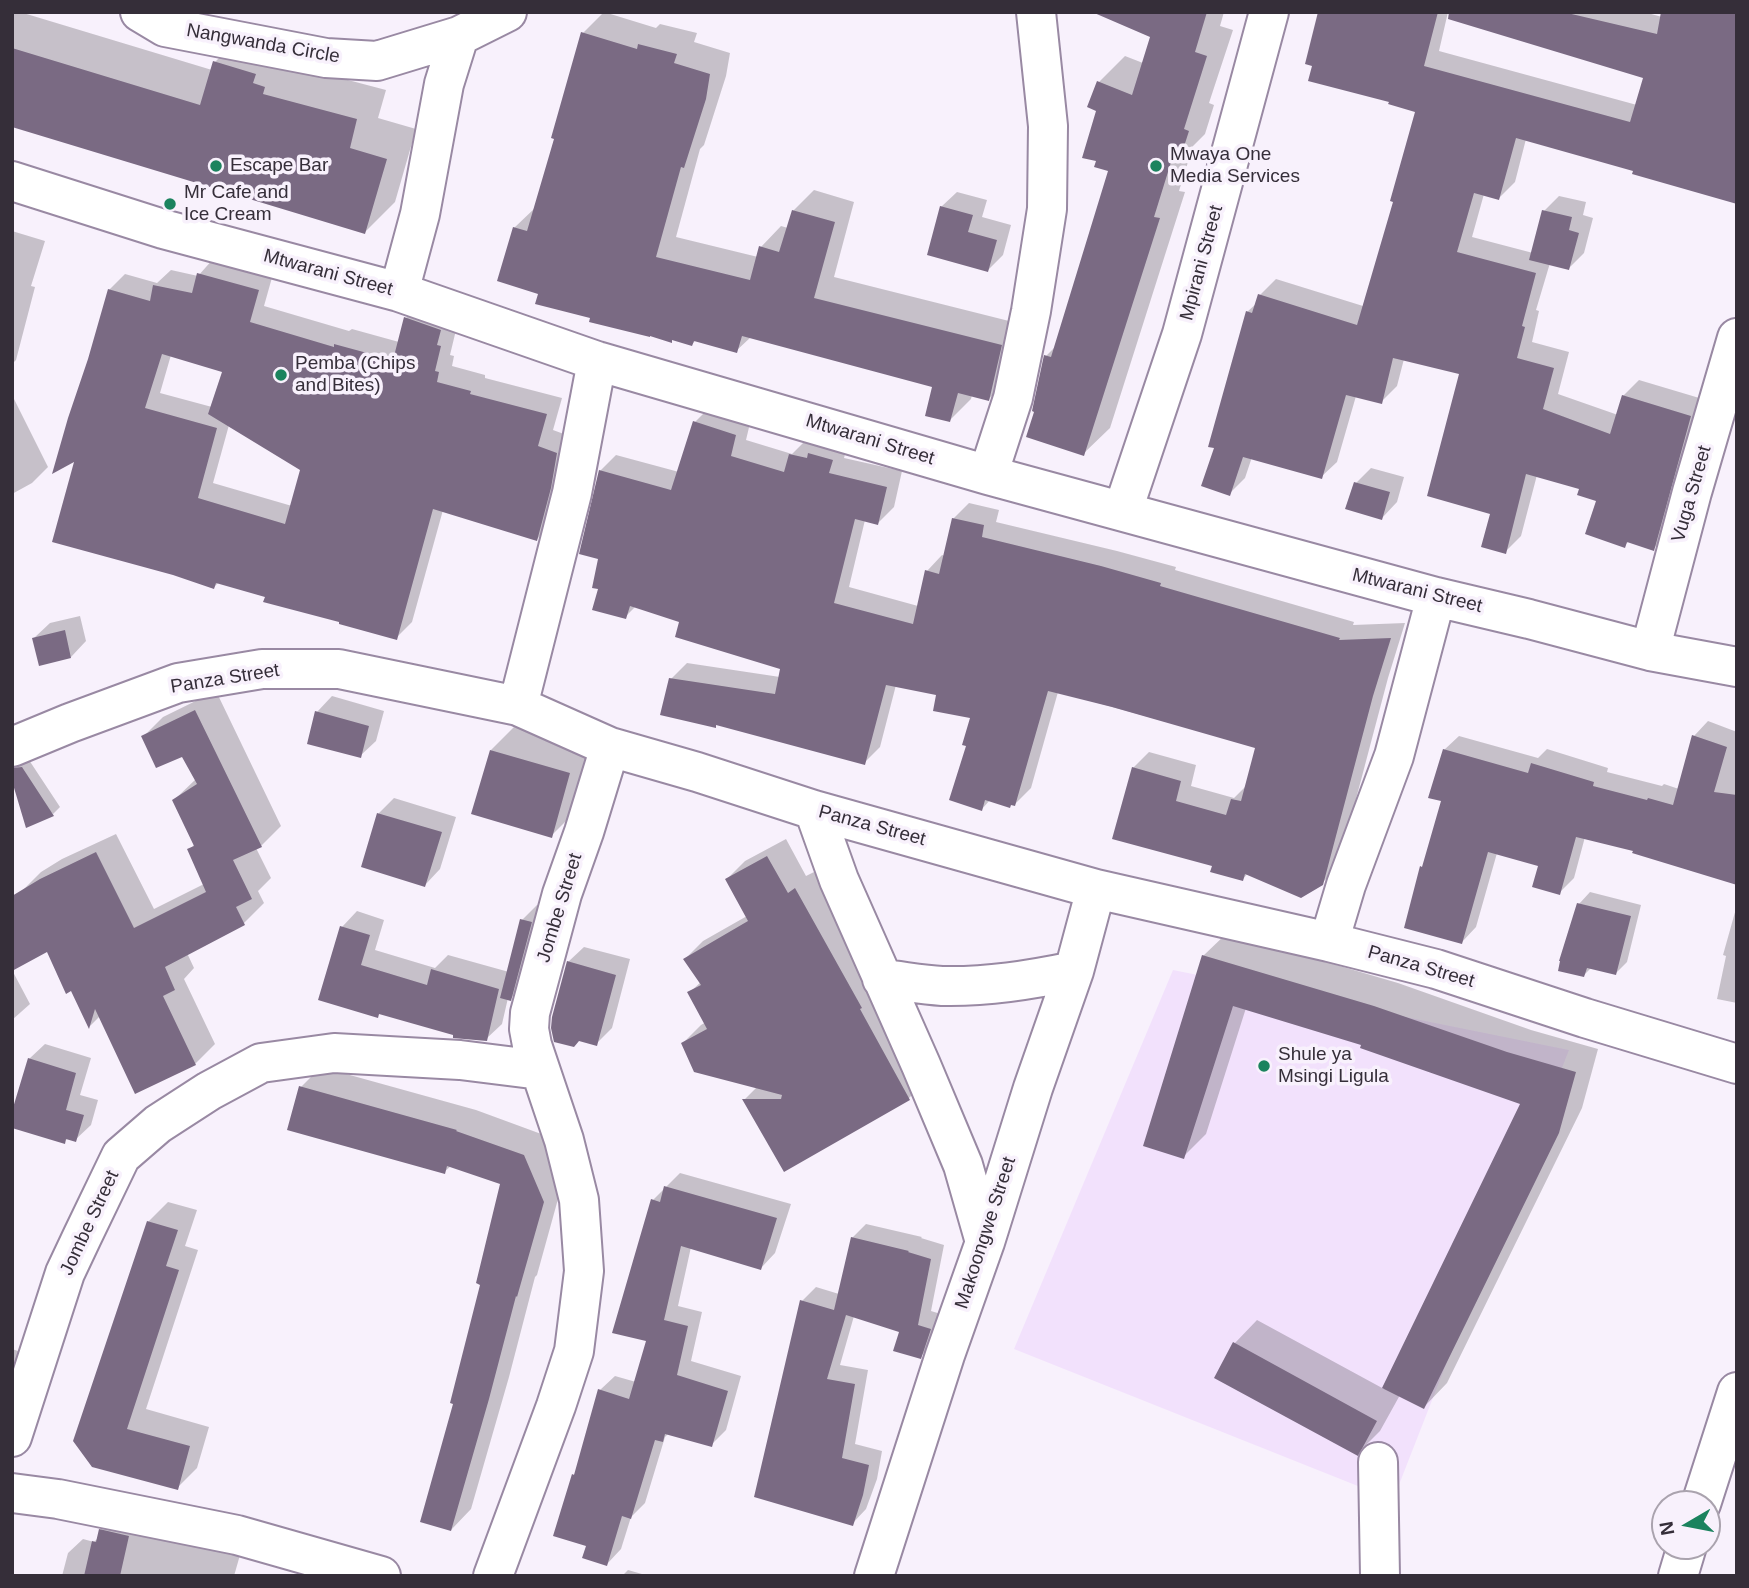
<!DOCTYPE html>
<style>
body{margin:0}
#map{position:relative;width:1749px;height:1588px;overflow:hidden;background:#f8f1fc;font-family:Helvetica,sans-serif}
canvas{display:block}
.frame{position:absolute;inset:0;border:14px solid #352e39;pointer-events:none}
.north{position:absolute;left:1651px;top:1490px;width:70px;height:70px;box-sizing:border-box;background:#f8f1fc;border:2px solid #aaa3ae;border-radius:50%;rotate:260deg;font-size:19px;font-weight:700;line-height:28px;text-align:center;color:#352e39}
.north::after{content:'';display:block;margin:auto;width:24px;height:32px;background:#1b835e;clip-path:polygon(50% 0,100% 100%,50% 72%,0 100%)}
</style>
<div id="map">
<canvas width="1749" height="1588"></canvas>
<div class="frame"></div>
<div class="north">N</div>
</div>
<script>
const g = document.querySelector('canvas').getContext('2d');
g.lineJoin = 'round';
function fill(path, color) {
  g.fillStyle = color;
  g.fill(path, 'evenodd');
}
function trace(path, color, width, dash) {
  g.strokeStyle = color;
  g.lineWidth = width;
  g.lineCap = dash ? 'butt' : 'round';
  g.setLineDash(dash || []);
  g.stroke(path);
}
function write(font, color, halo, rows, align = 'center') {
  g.font = font + ' Helvetica,sans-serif';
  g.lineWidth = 7;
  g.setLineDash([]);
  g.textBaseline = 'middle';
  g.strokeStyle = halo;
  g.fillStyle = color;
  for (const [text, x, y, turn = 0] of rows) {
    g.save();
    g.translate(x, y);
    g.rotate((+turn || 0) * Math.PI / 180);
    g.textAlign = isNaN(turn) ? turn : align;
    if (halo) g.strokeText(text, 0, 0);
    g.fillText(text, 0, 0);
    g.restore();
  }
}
const built = new Path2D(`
 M1173,970L1569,1050L1393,1500L1014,1349Z`);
const shadow = new Path2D(`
 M12,12H20L212,70L215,62L245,32L291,65L386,90L378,118L416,129L395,202L365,232L12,125Z
 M604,12L656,28L660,24L697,33L694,42L730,53L726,76L704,145L700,149L676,237L758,257L761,247L781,226L788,228L793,211L814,190L854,202L834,277L1021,324L1009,378L989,399L972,395L971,399L950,420L934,386L751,337L736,351L696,340L692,344L593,317L540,292L514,228L536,207L583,33Z
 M1132,12H1224L1220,26L1233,30L1209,103L1214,105L1205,134L1193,146L1179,191L1185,192L1110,428L1083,454L1036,411L1046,356L1056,346L1110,170L1098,110L1099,82L1125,56L1143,63L1152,36Z
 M1328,12H1448L1439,51L1637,105L1645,77L1495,12H1644L1662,17L1635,169L1526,139L1515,182L1499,198L1484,194L1472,237L1533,253L1544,211L1559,196L1586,202L1583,215L1593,218L1584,253L1569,268L1550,263L1536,310L1539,311L1532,342L1569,352L1558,394L1618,415L1623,396L1639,380L1706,400L1669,533L1653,549L1629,541L1624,546L1598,500L1581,487L1537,475L1521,536L1505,552L1492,512L1461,373L1404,359L1397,386L1381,402L1356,396L1337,462L1321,477L1252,457L1245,478L1229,494L1216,447L1247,312L1258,302L1260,295L1276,279L1363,306L1395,201L1418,111Z
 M957,192L987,200L982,217L1011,225L1003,255L988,270L941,207Z
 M12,231L45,241L31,286L35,287L16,360L12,364Z
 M214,258L273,274L264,306L349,331L352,329L399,342L406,318L422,302L456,330L450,355L454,356L452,366L485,375V378L562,398L553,430L572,437L552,524L537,539L443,510L412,622L396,638L219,582L214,587L77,459L90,360L109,290L125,274L157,283L171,270L198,276ZM171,355L224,371L212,407L160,393ZM229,425L302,469L292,506L213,483Z
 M12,395L48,467L32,483L12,494Z
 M711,406L751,419L746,440L792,454L807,439L848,444L844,458L902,471L894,507L878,523L865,520L849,587L918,606L927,571L942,555L945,556L953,519L969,503L999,510L996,522L1117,551L1176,567L1175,570L1354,622L1353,625L1405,623L1388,678L1338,867L1322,883L1248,873L1243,879L1214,864L1133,768L1149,752L1196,765L1191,786L1234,798L1247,785L1257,747L1058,692L1031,788L1015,804L990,800L982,809L968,745L972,717L938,694L896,685L880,747L864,763L671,679L687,663L780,677L782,668L681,621L636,606L625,617L600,588V471L616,455L679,472L695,422Z
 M1371,468L1404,477L1397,502L1382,518L1356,483Z
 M80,616L86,641L71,657L34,638L50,623Z
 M216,691L281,826L261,846L256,848L271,878L258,891L264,903L244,923L187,953L194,968L184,979L215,1044L195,1064L100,1016L90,1026L21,892L41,872L62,859L116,834L154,909L204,884L189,850L195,844L174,800L196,779L183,754L143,737L163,717Z
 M332,696L384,711L376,741L360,756L317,712Z
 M1708,721L1737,732V883L1635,850L1585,837L1574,878L1559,893L1540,865L1497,853L1476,927L1462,942L1443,800L1444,750L1459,736L1538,758L1547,749L1608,768L1607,772L1662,786L1664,784L1679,789L1694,736Z
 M514,727L592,750L574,813L551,836L491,750Z
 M29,760L60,807L53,814L12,775V767L18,762Z
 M394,798L456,817L440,869L425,885L363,865L379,813Z
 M786,839L806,876L814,872L879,989L927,1080L909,1098L785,1170L745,1099L757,1087L683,1043L701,1025L706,1022L690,992L701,982L685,959L703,941L747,916L727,879L745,861Z
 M1590,892L1641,905L1627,962L1616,973L1592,967L1583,976L1579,904Z
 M537,905L546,907L525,984L510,999L508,998L502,1024L486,1039L455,1034L381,1012L377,1016L342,927L357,911L384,920L375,950L435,968L448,955L509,972L522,920Z
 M1737,905V1003L1717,999L1726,956L1723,955Z
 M1227,933L1398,983L1531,1030L1598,1049L1582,1108L1447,1383L1424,1407L1400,1395L1380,1431L1357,1454L1234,1344L1257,1320L1384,1389L1523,1103L1363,1043L1246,1008L1206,1134L1183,1157L1203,956Z
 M584,947L630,959L612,1028L596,1044L580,1039L568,962Z
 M12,970L30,1004L12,1020Z
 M45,1044L91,1058L80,1095L98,1100L91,1125L75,1140L68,1138L64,1142L29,1059Z
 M321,1067L476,1110L544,1135L563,1181L537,1275L535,1277L509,1377L471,1509L451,1530L455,1403L482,1283L502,1183L451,1166L444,1172L301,1087Z
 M680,1173L791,1204L775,1253L761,1268L691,1247L678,1306L702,1312L691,1361L741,1376L726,1430L711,1445L669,1433L665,1437L645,1503L631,1517L621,1549L607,1564L588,1545L573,1475L576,1473L600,1390L615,1376L636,1382L648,1340L653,1200Z
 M168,1202L197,1210L185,1246L198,1250L146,1409L209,1427L197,1468L177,1488L93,1465L148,1222Z
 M866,1224L922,1237L921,1238L944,1245L931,1311L944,1315L934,1343L920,1357L901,1331L854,1316L840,1365L868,1370L855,1444L882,1451L877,1479L866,1509L852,1524L802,1301L816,1287L839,1294L852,1238Z
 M12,1349L27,1354L12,1404Z
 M115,1516L240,1555L234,1576H62L68,1553L83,1539L94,1542L99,1537L100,1530Z
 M628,1570L649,1576H622Z`);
const building = new Path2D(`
 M1092,12H1207L1195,52L1207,56L1184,129L1189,131L1179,162L1172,159L1154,217L1160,218L1084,456L1026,437L1034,412L1032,411L1044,355L1051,357L1108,171L1094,167L1096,161L1082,158L1096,111L1087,107L1097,81L1132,95L1150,37Z
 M1318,12H1438L1424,66L1630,122L1643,78L1448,19L1449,12H1563L1657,34L1661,12H1737V204L1632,174L1633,171L1516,138L1499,200L1474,193L1457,252L1536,273L1522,326L1525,327L1517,358L1554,368L1543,409L1610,434L1622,395L1691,416L1654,551L1627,542L1625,548L1585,534L1596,501L1577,495L1579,489L1526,474L1506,554L1481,547L1490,514L1427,496L1459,374L1393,358L1382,404L1346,395L1322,479L1243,457L1230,496L1201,486L1214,448L1208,447L1246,311L1252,313L1258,294L1357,325L1393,202L1390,201L1415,112L1388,104L1389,102L1308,81L1312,66L1305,64Z
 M581,32L637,49L638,44L677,54L674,63L710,74L706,99L684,168L681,167L656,257L750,280L759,246L779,252L792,210L835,222L814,298L1002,345L989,401L958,393L950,422L925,416L932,387L742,336L737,353L694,341L692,346L672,340V343L650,336V337L589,322L590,318L535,304L538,294L497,281L513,227L527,231L554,139L551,138Z
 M12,48L200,105L213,61L256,74L253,83L265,87L263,94L357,119L350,148L387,159L365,234L12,127Z
 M940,206L973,215L968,232L997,240L988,272L927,255Z
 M1542,210L1572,217L1569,230L1579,233L1569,270L1529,260Z
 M197,273L259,290L250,322L334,347V344L393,360L404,317L441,330L437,345L441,346L435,371L439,372L437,382L471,391L470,394L547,414L538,446L557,453L551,488L537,541L433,509L397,640L339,624V622L263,602L265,597L216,583L214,589L173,575L52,542L74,462L52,474L68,418L88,359L108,289L150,301L153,285L192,293ZM162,354L222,372L208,414L300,470L285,524L198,498L217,428L145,408Z
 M693,421L736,435L731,456L784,472L789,454L807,458L808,453L833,460L829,473L887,487L878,525L855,519L834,603L913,624L925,570L939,574L952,518L984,525L982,537L1101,566L1161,583L1160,586L1340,638L1339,640L1391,638L1373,696L1323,885L1301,898L1245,874L1243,881L1210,872L1212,866L1112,839L1132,767L1181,781L1176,801L1226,815L1231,799L1241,801L1255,748L1112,707L1048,691L1015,806L1011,805L1010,808L985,800L982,811L949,800L966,746L962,745L970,718L933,711L936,695L886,685L865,765L716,725V728L660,715L669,678L775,694L780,669L675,637L679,622L630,606L626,619L592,610L598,589L592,588L598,559L579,554L599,470L671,490Z
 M1354,482L1390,492L1382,520L1345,509Z
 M65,630L71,658L39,666L32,638Z
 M195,710L262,847L233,860L252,899L236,907L245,925L165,967L175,990L163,996L196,1065L135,1094L95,1009L89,1029L71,991L66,994L47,952L12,971V896L40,879L96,852L134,928L206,892L187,849L194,846L172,800L197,784L182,757L156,768L141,736Z
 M315,711L369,726L361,758L307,744Z
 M1692,735L1727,747L1714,792L1737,795V885L1632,853L1633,851L1576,837L1560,895L1532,887L1538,866L1488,852L1462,944L1404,928L1420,866L1422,867L1441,801L1428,798L1443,749L1528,773L1531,763L1594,782L1593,786L1647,800L1648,798L1673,805Z
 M490,750L570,773L552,838L471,814Z
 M22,767L54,816L26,828L12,781V768Z
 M377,813L442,832L425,887L361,867Z
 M767,856L788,893L795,888L862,1008L860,1009L910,1100L784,1172L742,1099H781L782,1095L694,1072L681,1043L707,1029L687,992L701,985L683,959L748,921L725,879Z
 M1577,903L1631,916L1616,975L1587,968L1584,977L1558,971L1560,961H1559Z
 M520,919L532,922L511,1001L500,998Z
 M340,926L370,935L361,965L427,985L431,969L499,989L487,1041L453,1038V1035L379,1014L378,1018L318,1000Z
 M1202,955L1374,1006L1507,1052L1576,1072L1559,1133L1424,1409L1382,1388L1520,1104L1360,1048L1361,1045L1233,1006L1184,1159L1143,1146Z
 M567,961L616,975L597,1046L579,1041L574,1047L554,1042L551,1028L552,1017Z
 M28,1058L76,1073L66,1110L84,1115L76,1142L66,1139L65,1144L12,1128V1111Z
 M299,1086L457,1130L456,1131L524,1155L544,1202L517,1297L516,1296L489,1399L451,1531L420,1522L453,1404L450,1403L480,1285L476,1283L500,1184L447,1166L445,1174L287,1130Z
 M664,1186L777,1218L761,1270L681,1246L664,1320L688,1326L677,1375L728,1391L712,1447L665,1434L663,1442L655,1440L631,1519L622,1516L607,1566L582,1558L586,1546L553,1536L572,1474L574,1475L598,1389L629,1399L646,1341L612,1333L651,1199L660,1202Z
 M147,1221L178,1230L166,1266L179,1270L127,1429L190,1446L178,1490L92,1467L73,1441Z
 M851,1237L909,1251L908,1252L931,1259L918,1325L931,1329L921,1359L893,1351L899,1332L846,1315L827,1379L855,1384L842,1458L869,1465L863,1495L853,1526L754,1497L800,1300L834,1310Z
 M1233,1342L1377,1421L1358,1456L1214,1378Z
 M99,1529L129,1536L120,1576H84L92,1541L96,1542Z`);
const minor = new Path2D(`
 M140,12L165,27L326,58L377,61L459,36L507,12
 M12,181L163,229L399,292L597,361L988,475L1436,597L1529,619L1650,651L1737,667
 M399,292L420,214L444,84L459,36
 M988,475L1013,398L1031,311L1047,209L1048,126L1036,12
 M1123,510L1182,334L1269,12
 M1650,651L1692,492L1737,338
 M518,706L572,493L597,361
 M12,747L70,723L178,683L262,669H339L518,706L610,747L697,772L814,810L1096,889L1329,942L1436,969L1585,1018L1737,1064
 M814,810L839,880L921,1065L963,1165L985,1242
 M1329,942L1346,885L1394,756L1436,597
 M882,979C902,981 922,985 942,986C987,987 1030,980 1074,971
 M12,1437L65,1273L82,1237L121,1156L158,1124L209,1091L261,1063L334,1053L460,1060L540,1070
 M1378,1462L1380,1576
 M12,1493L58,1499L237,1535L381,1576
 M1701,1504L1737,1392
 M493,1576L556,1406L574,1351L584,1271L579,1200L564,1140L532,1045L529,1029L530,1013L562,894L584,832L610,747
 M874,1576L945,1355L985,1242L1033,1088L1074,971L1096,889
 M1678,1576L1687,1546`);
const markers = [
 [216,166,7,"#1b835e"],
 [1156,166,7,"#1b835e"],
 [170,204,7,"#1b835e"],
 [281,375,7,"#1b835e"],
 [1264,1066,7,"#1b835e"]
];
const streetNames = [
 ["Nangwanda Circle",263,44,10],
 ["Mpirani Street",1202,263,-75],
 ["Mtwarani Street",328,273,15],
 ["Mtwarani Street",870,440,17],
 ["Vuga Street",1692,494,-74],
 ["Mtwarani Street",1417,591,14],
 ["Panza Street",225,679,-9],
 ["Panza Street",872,826,15],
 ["Jombe Street",560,908,-73],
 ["Panza Street",1421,967,16],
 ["Jombe Street",90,1223,-65],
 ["Makoongwe Street",986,1233,-72]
];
const poiNames = [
 ["Mwaya One",1170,155],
 ["Media Services",1170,177],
 ["Escape Bar",230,166],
 ["Mr Cafe and",184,193],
 ["Ice Cream",184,215],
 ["Pemba (Chips",295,364],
 ["and Bites)",295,386],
 ["Shule ya",1278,1055],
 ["Msingi Ligula",1278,1077]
];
fill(built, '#f2e1fc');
fill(shadow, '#0003');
fill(building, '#7a6a83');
trace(minor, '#9989a3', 42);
trace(minor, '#fff', 38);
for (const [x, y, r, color] of markers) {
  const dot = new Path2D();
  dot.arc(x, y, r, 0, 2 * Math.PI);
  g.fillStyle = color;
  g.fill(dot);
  trace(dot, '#f8f1fc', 2.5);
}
write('19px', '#352e39', '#f8f1fc', streetNames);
write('19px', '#352e39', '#f8f1fc', poiNames, 'left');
</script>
